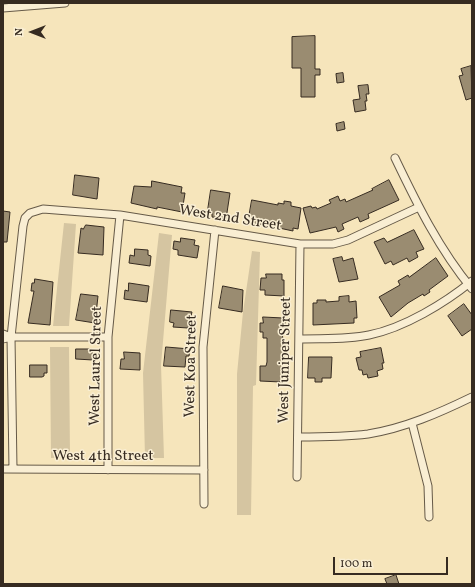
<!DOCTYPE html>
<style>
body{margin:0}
#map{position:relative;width:475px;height:587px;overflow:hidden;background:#f6e5bb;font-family:Vollkorn,serif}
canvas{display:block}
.frame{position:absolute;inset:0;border:4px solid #362b21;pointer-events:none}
.north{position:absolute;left:12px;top:12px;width:40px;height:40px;-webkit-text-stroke:3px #f9eed3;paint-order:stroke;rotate:270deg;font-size:11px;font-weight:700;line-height:16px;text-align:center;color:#362b21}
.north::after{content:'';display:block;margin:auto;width:14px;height:18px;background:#362b21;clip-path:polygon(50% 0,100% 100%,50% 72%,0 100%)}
.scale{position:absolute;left:333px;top:557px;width:115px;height:18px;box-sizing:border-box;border:2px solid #362b21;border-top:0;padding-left:5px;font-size:12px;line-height:14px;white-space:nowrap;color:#362b21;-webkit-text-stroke:3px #f9eed3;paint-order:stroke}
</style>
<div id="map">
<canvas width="475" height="587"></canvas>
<div class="frame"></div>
<div class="north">N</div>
<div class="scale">100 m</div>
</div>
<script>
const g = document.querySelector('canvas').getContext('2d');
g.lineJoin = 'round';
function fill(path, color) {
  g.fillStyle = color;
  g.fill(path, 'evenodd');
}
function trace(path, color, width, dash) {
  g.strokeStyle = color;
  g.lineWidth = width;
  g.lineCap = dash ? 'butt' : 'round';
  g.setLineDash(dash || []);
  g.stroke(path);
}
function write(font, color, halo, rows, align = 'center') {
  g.font = font + ' Vollkorn,serif';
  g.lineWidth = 3;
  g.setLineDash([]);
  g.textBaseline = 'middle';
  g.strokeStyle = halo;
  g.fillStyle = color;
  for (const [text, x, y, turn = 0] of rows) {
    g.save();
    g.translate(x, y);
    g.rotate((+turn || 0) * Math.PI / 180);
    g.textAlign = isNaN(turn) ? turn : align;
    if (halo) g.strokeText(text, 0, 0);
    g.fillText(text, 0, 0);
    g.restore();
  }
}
const green = new Path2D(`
 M64,223L76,224L69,326H53Z
 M159,233L172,235L161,365L164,458H145L143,373Z
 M252,251L260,252L256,385L253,386L251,515H237V374L243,312Z
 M50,347H69L70,457L51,458Z`);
const building = new Path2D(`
 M315,36V69H320V75H315V97H301V68H292V37Z
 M471,66L472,98L466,100L459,76L463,75L461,69Z
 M343,73L344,82L337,83L336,74Z
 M368,85L369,94H366L367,101H365L366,110L355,112L353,100L360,99L358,86Z
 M344,122L345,129L337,131L336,124Z
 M75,175L99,178L97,199L73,195Z
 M389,180L399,200L368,214L369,218L360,222L358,217L342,224L344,229L338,232L336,227L310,233L303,208L311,206L312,208L316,207L317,209L331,203L329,200L338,196L340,201L345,199L346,202L373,190L372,189Z
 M152,181L182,187L181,193H185L182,212L157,207V209L131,203L134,186L151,187Z
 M211,190L230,193L226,219L212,217V211L208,210Z
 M252,200L278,205V203L284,204V201L291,202V206L301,208L298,229L293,228V231L256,223V225L248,223Z
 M3,211L10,212L7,242H3Z
 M86,225L104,227L103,255L78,253L81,228L83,229Z
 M414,230L424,249L416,252L418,257L409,262L407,258L393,265L391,261L385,264L374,242L384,238L387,242Z
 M181,238L195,240L194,245L199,246L197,258L178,255V250L173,249L174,241L180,242Z
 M135,249L148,250V255L151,256L150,266L129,263L130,255L134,256Z
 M342,257L343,261L353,258L358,279L339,282L333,259Z
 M436,258L448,276L429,290L430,292L424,296L423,294L408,303L391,317L379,297L400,285L398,281L408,275L409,277Z
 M266,274H282V280H284V296L265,295V290H260L261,278H266Z
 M35,279L53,282L50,325L28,323L34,291H31L32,283H34Z
 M129,283L149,286L147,302L124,299L125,290L128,291Z
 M223,286L243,290L242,312L219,308Z
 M81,294L98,296L95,323L76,320Z
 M349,296V302L356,301L357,318H354V323L313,325V303H317V300H326V302L339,301V297Z
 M464,304L472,315V329L462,336L448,316Z
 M171,310L192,312L188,328L173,327L174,323L170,322Z
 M263,317L283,318L285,321V328L282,327L284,359L281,382L260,381V366H266L267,362V338H263V332H260V323H263Z
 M166,347L190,349L189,356H186L185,367L164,366Z
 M381,348L384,363H382L383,369L377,371L378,376L368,378L367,374L363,375L362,370H359L356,358L361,357L360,352Z
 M76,349H92L93,360L76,359Z
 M124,352L140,353V370L120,369L121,359H124Z
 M309,357H332L331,378H322V382H315V378H308Z
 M30,365H47V373H44V376L42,377H30Z
 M396,575L399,584H387L385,579Z`);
const street = new Path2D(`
 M3,8L65,3
 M395,158C417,204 439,249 472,289
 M3,334L11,337L3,339
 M11,337H108
 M299,339C322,338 346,340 369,335C404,328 445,303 472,281
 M412,423L428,486L429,517
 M298,437C321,437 345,437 368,434C405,428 439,413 472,397
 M3,469L204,470
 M13,469L11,337L23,226L25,218L30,213L43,209L120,215L300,244H333L348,240L419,207
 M108,470V337L120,215
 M297,477L300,244
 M204,504L203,347L215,230`);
const streetNames = [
 ["West 2nd Street",230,219,9],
 ["West Juniper Street",286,360,-89],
 ["West Laurel Street",97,366,-89],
 ["West Koa Street",192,366,-89],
 ["West 4th Street",103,457]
];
fill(green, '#d5c5a1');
fill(building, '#9a8c71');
trace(building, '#362b21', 1);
trace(street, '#665a48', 9);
trace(street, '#f9eed3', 7);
write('15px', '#362b21', '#f9eed3', streetNames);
</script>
